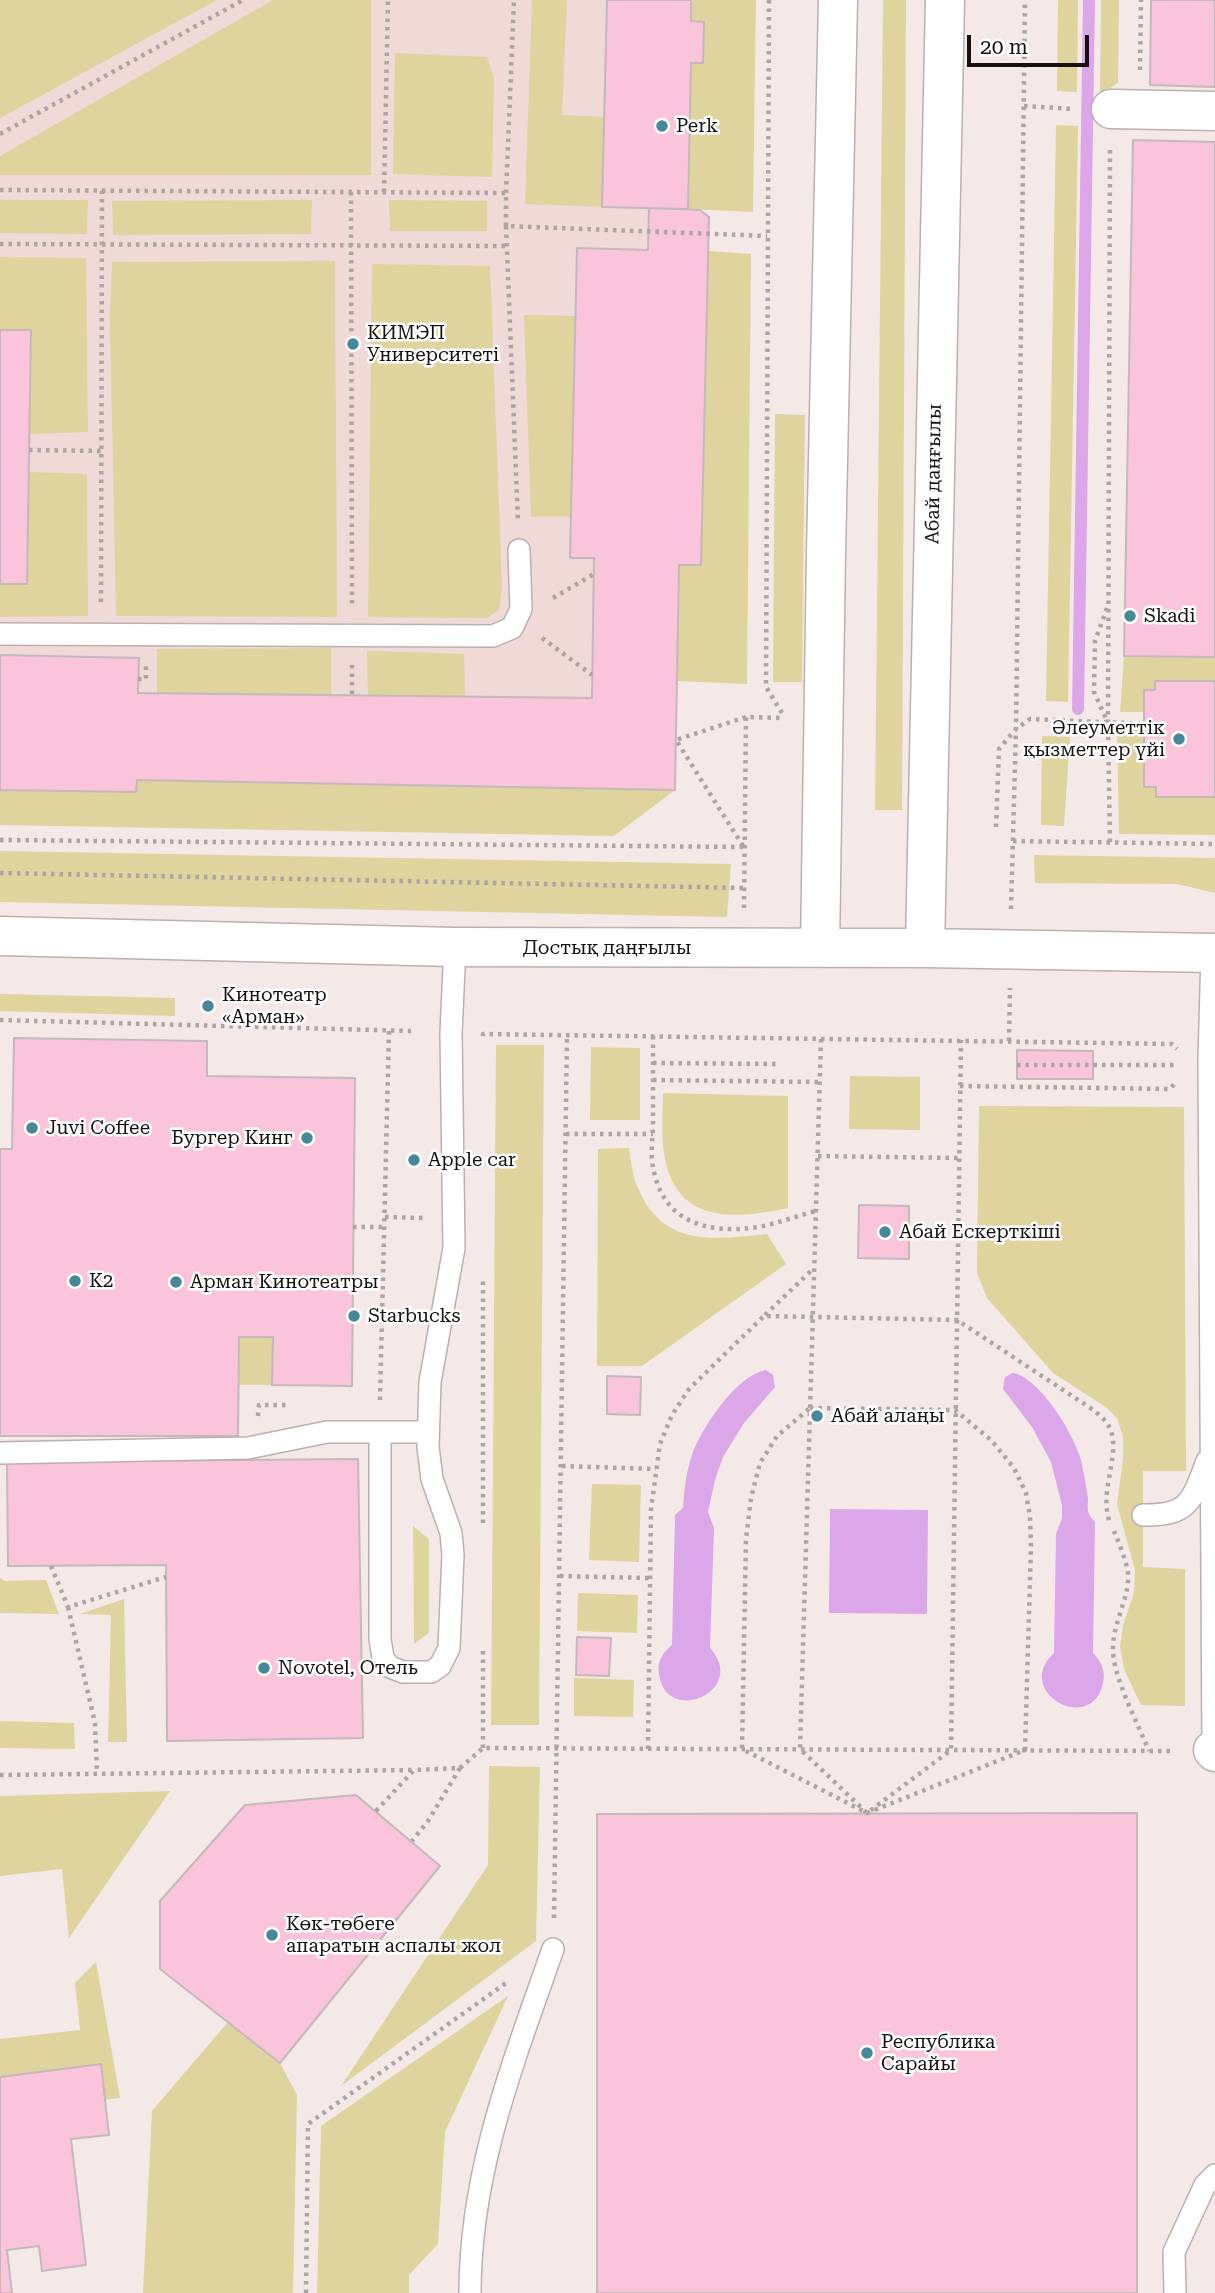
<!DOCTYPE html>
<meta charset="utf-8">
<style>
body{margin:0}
#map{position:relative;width:1215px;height:2293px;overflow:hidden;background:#f4e9e7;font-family:"Roboto Serif",serif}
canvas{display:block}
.scale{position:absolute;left:967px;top:35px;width:122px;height:32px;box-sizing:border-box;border:4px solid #141110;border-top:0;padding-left:9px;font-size:21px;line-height:24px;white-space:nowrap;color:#141110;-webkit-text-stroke:5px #fff;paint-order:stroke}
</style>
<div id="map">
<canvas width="1215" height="2293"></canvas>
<div class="scale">20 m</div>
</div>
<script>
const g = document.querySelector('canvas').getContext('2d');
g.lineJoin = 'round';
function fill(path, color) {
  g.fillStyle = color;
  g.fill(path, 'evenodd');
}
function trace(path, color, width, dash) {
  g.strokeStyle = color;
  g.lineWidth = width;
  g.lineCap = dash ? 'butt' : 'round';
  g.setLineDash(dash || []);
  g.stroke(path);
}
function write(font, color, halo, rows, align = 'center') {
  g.font = font + ' "Roboto Serif",serif';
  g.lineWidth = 5;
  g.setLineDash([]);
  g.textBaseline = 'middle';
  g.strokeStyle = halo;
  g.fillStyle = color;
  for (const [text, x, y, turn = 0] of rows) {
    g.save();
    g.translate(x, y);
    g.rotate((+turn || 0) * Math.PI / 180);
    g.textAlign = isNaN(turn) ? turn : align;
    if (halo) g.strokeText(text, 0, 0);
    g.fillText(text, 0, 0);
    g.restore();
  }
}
const built = new Path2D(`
 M0,0H691V21L704,22L703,63H691L688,209L700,210L709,217L701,565H679L675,790L137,780L136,792L0,790Z`);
const green = new Path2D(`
 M0,0H217L0,118Z
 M273,0H371V175H0V156Z
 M532,0H567L562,115L604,117L602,207L525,204Z
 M691,0H756L753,212L688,209L691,63H703L704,22L691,21Z
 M883,0H906L902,810H875Z
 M1058,0H1078L1077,92L1057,91Z
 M1101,0H1119L1118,83L1100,94Z
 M395,53L487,57L494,78L492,177L393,174Z
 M1056,125L1078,126L1068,702L1046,701Z
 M0,200H88L87,234L0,233Z
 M312,200L311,234L113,235L112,201Z
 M389,200L487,201V231H390Z
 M708,251L751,254L747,684L677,681L679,565H701Z
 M0,257L86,258L88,432L30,434L31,331L0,330Z
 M335,261L337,617L116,616L110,321L112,262Z
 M372,264L490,266L502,589L499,610L487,618L368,617Z
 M524,315L575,316L571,517H531Z
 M775,414L805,415L802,682H773Z
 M29,472L87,474L88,616L0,617V584H27Z
 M331,648V696L157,693V649Z
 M367,651L464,654L465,697L368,696Z
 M1124,656L1215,657V686L1149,712H1120Z
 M1117,729H1149L1215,792V835L1119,834Z
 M1042,736L1070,737L1064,826L1041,825Z
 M137,780L675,790L614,836L0,825V790L135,792Z
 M0,851L731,864L727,917L0,902Z
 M1034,855L1215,858V893L1177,884L1035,883Z
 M0,994L175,998V1016L0,1011Z
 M496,1045H544L539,1725H491Z
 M591,1047L640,1048V1120H590Z
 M850,1076L920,1077V1130L849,1129Z
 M663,1093L788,1096V1208C732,1220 675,1224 664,1153C661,1134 663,1113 663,1093Z
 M979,1106L1184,1107L1186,1471H1143V1567L1185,1569V1706L1141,1705L1124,1669L1120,1647L1123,1625L1134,1593L1135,1570L1117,1504L1123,1459V1437L1117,1418L1106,1407L1053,1373L987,1298L977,1273Z
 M629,1148C631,1160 632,1174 637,1186C662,1247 711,1240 767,1234L786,1264L642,1366H597L598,1149Z
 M239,1337H273L272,1385H239Z
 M592,1484L641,1485L639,1562L589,1560Z
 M413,1526L429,1539V1633L414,1644Z
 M0,1578L5,1581L46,1580L59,1614L0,1613Z
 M578,1593L638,1595L637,1633L577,1631Z
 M124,1599L127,1742H108L111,1615L80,1614Z
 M574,1678L634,1680L633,1717L574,1716Z
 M0,1721L74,1723L75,1749L0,1748Z
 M489,1766L540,1767L536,1941L341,2086L488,1865Z
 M170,1791L69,1938L62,1869L0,1876V1796Z
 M96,1962L120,2098L104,2100L100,2065L0,2077V2039L80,2030L75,1983Z
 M508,1996L445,2132L438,2244L409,2275V2293H317L321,2126Z
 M228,2022L280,2063L297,2095L293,2293H143L152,2111Z`);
const water = new Path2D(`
 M766,1370L773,1375L775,1387L744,1423L723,1457L715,1480L708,1512L714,1528L710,1648C749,1691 666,1727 659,1674C657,1662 662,1653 672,1645L675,1515L683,1508C684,1489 687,1467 694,1449C706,1423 736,1376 766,1370Z
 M1013,1373C1040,1378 1074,1434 1081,1460C1084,1473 1086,1485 1088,1498C1088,1502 1087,1510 1089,1514C1090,1517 1093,1519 1095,1522L1093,1653C1101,1661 1106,1671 1103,1683C1092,1736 1012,1692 1054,1653L1056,1534L1062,1518V1505L1051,1462L1032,1427L1003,1389L1005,1377Z
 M830,1509L928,1510L927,1614L829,1613Z`);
const stream = new Path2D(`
 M1078,709L1089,0`);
const building = new Path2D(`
 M607,0H691V21L704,22L703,63H691L688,209L602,207Z
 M1151,0H1215V87L1150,85Z
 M1133,140L1215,142V657L1124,656Z
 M649,208L700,210L709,217L701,565H679L675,790L137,780L136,792L0,790V655L139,658L138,693L592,698L594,558H570L577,248L648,250Z
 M0,330H31L27,584H0Z
 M1155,681H1215V797H1156V787H1144V690H1155Z
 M14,1038L207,1041V1076L355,1078L352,1386L272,1385L273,1337H239L238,1436H0V1149H12Z
 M1017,1050L1093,1051V1079H1017Z
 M859,1205L909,1206V1259L858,1258Z
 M607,1376L641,1377L640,1415L607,1414Z
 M358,1459L363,1738L167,1741L166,1565L8,1566L7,1462Z
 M577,1637L611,1638L609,1676L576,1675Z
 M356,1795L440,1866L280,2063L160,1969V1901L245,1805Z
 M1137,1813V2293H597V1814Z
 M101,2064L109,2135L71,2139L86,2265L42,2271L39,2246L7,2250L12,2293H0V2077Z`);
const path = new Path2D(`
 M769,0L766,687L782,713
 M1140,70L1141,0
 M1024,106L1072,109
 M0,134L243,0
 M0,190L506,193V226L767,236
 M351,192L352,604
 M384,192L388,0
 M506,193L514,0
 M506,226L518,522
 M0,244L507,246
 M29,450L101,451
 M553,598L594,574
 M101,602L102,190
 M1107,608L1095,641L1094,692L1107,721
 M542,638L592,675
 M352,665V696
 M138,679H146V663
 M996,827L999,749L1016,729L1030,719L1149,724
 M0,840L744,847
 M1013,841L1215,844
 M1110,842L1108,722L1110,149
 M743,846L676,740L746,717
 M0,873L744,888
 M744,908L746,717L784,718
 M1011,909L1016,729L1025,0
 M0,1020L411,1031
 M483,1036V1034L1172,1044L1177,1049
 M653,1036C653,1065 653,1094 653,1122C653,1135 651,1148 652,1160C659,1221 704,1235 759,1227C778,1223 797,1216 816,1211
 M821,1039L800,1749L867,1813L951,1750L961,1040
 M1009,1041L1010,988
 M653,1063L780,1064
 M1017,1065H1177
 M653,1080L820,1082
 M960,1086L1170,1089L1177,1081
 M566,1134H653
 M818,1156L959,1158
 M385,1217L424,1218
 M353,1227H385
 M765,1315L814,1268
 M380,1400L389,1030
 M810,1408L955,1410L991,1440L1014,1468L1026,1493L1030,1517L1031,1546L1025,1750L867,1813L742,1749L746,1539L751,1498L760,1463L777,1436Z
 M258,1416L259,1405H288
 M562,1466L656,1469
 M483,1523V1279
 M1114,1531C1119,1544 1126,1559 1128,1573C1130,1597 1113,1622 1113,1648C1112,1675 1138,1724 1149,1751
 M51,1566L68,1607L166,1577
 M560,1576L650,1578
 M68,1607L95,1723L97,1773
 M483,1748V1650
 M648,1749L651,1509L660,1444L672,1415L689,1389L764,1316L957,1320L1095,1411C1099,1415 1104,1419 1107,1423C1125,1451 1097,1488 1110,1523
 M460,1768L483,1748L1173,1751
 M0,1775L414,1770
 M376,1811L414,1770L460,1768L428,1821L412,1841
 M554,1918L567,1035
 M306,2293L308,2124L506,1983`);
const lane = new Path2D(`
 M0,634L493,636L512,628L521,609L519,550
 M1212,953L1209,1059L1213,1750L1215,1759
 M380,1432V1639L383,1658L390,1667L403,1672H431L440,1666L449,1648L453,1555L451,1533L432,1479L428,1447L430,1382L454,1248L451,1033L455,947
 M0,1453L248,1448L327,1432H428
 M1143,1515C1189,1516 1192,1501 1207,1461
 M470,2293C470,2171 513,2063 553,1949
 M1175,2293L1174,2252L1205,2185L1215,2175`);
const street = new Path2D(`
 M1111,109L1215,111
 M1213,1750L1215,1752`);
const secondary = new Path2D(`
 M0,936L455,947L925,948L1215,953
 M820,948L826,553L838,0
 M925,948L945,0`);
const markers = [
 [662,126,7,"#468899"],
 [353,344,7,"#468899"],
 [1130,616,7,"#468899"],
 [1179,739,7,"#468899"],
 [208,1006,7,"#468899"],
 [32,1128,7,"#468899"],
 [307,1138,7,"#468899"],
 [414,1160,7,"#468899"],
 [885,1232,7,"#468899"],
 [75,1281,7,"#468899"],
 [176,1282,7,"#468899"],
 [354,1316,7,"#468899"],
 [817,1416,7,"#468899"],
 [264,1668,7,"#468899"],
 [272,1935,7,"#468899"],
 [867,2053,7,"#468899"]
];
const poiNames = [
 ["Perk",676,126],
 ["КИМЭП",367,333],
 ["Университеті",367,355],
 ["Skadi",1144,616],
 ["Әлеуметтік",1165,728,"right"],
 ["қызметтер үйі",1165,750,"right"],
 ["Кинотеатр",222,995],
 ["«Арман»",222,1017],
 ["Juvi Coffee",46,1128],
 ["Бургер Кинг",293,1138,"right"],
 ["Apple car",428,1160],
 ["Абай Ескерткіші",899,1232],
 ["K2",89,1281],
 ["Арман Кинотеатры",190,1282],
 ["Starbucks",368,1316],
 ["Абай алаңы",831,1416],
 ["Novotel, Отель",278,1668],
 ["Көк-төбеге",286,1924],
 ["апаратын аспалы жол",286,1946],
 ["Республика",881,2042],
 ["Сарайы",881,2064]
];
const streetNames = [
 ["Абай даңғылы",934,474,-89],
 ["Достық даңғылы",607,948]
];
fill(built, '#efdad7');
fill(green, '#dfd39e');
fill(water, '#dba7e9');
trace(stream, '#dba7e9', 12);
fill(building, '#fac5da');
trace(building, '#c3b8bc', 2);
trace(lane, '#bbb0ae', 24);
trace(street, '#bbb0ae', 41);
trace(secondary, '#bbb0ae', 41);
trace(path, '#ada5a3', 4.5, [3.5, 5]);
trace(lane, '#fff', 21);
trace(street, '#fff', 38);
trace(secondary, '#fff', 38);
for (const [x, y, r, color] of markers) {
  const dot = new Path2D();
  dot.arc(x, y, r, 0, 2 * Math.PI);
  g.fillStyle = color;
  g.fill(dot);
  trace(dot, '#fff', 2.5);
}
write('19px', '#141110', '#fff', poiNames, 'left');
write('19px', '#141110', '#fff', streetNames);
</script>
